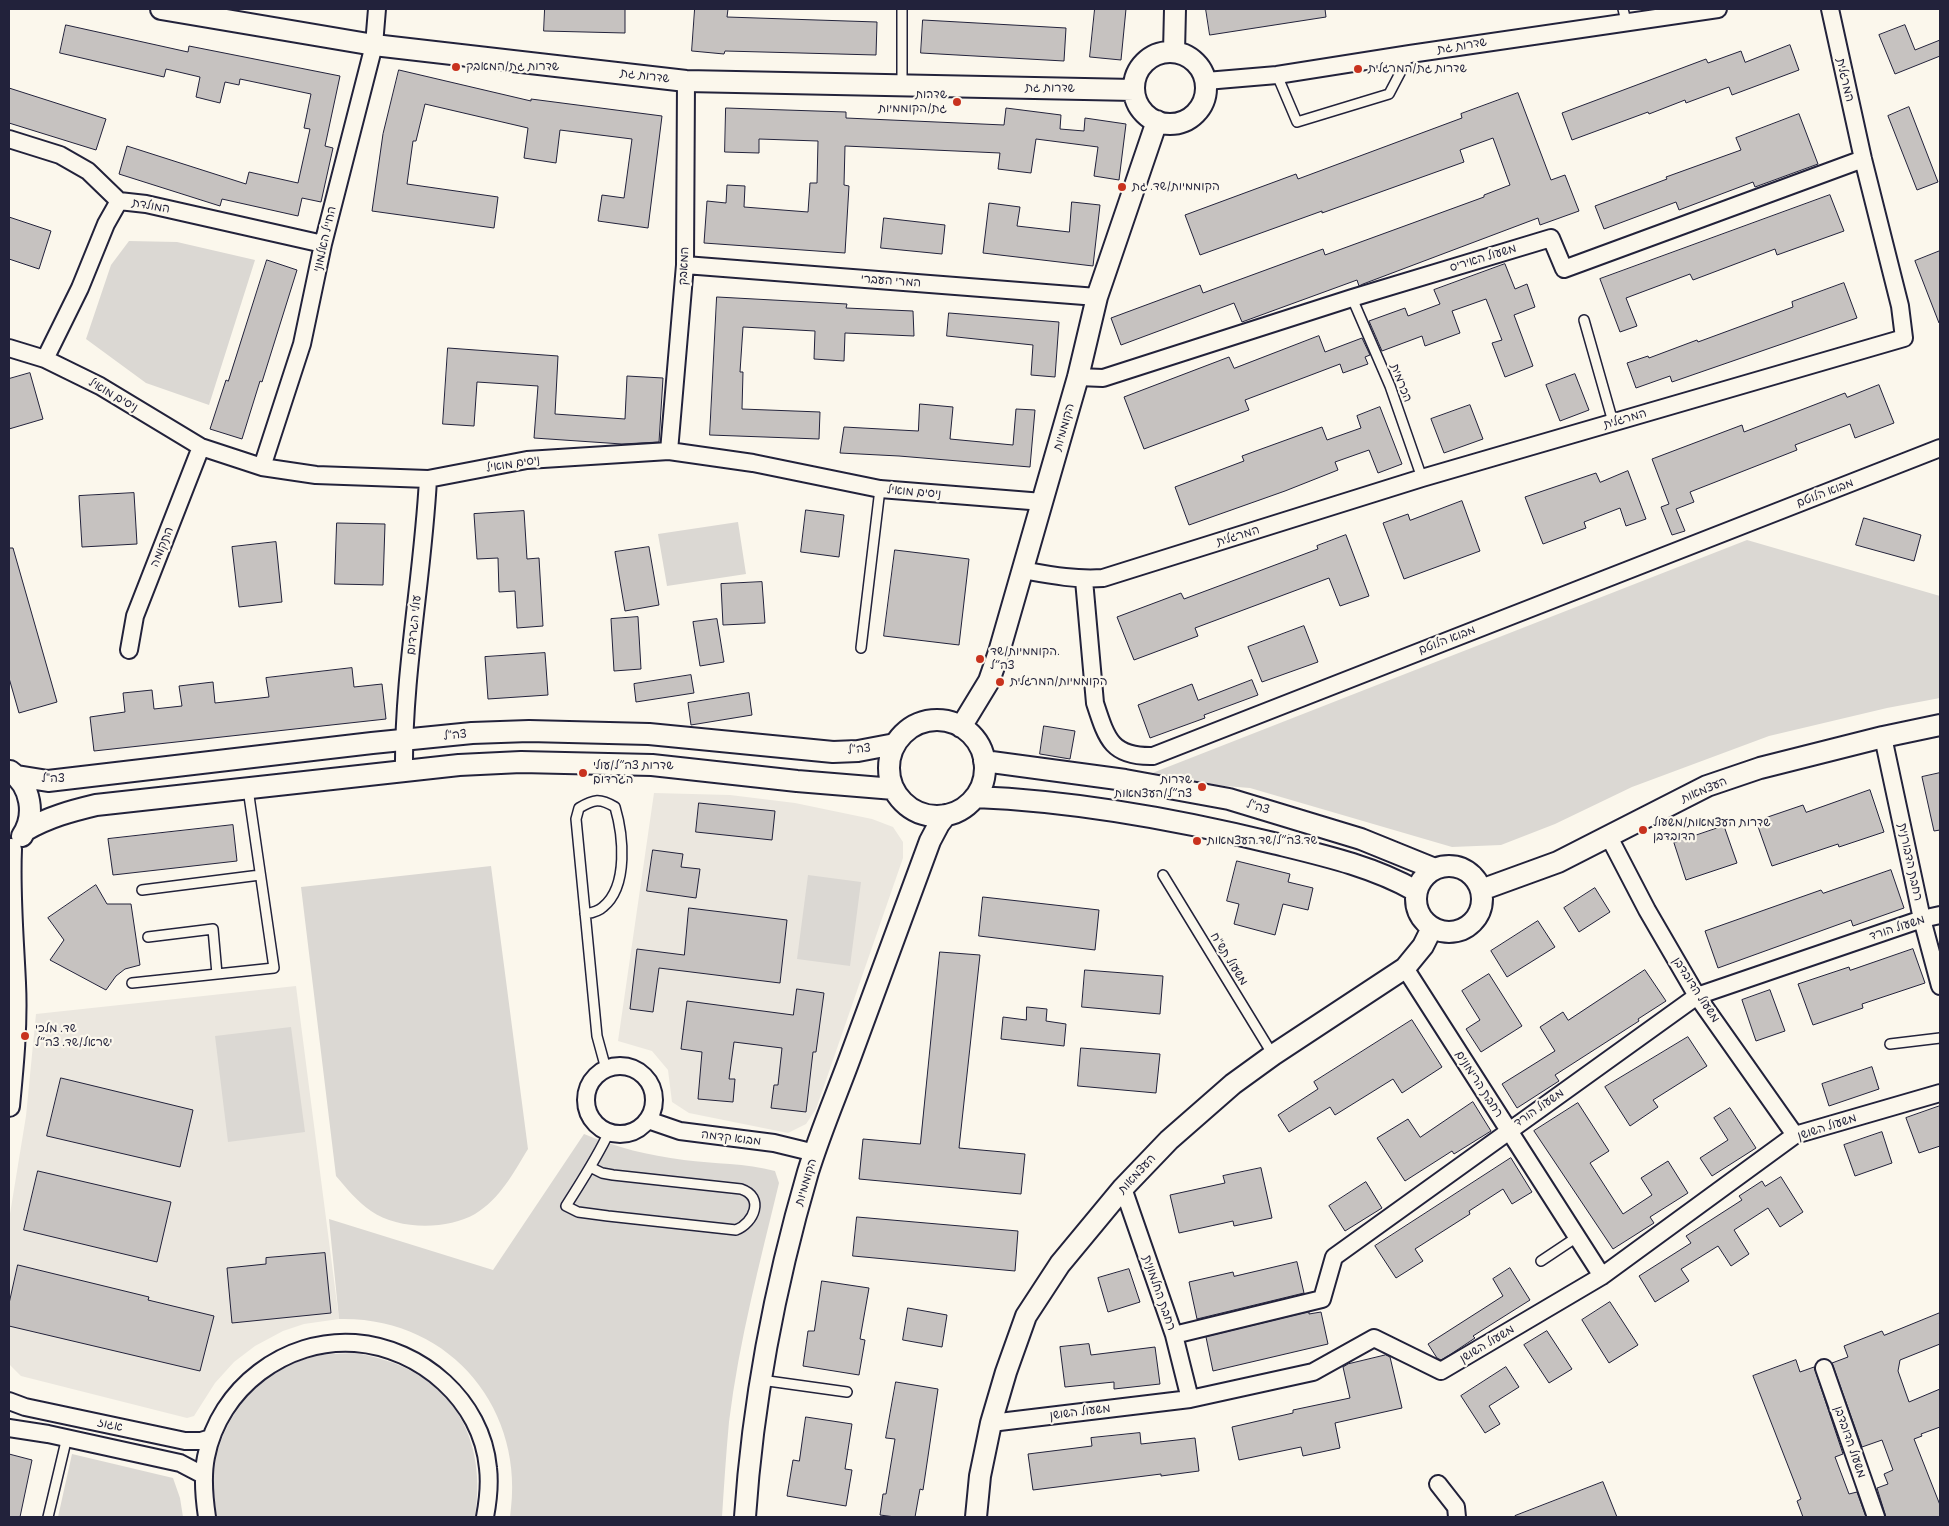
<!DOCTYPE html>
<meta charset="utf-8">
<style>
body{margin:0}
#map{position:relative;width:1949px;height:1526px;overflow:hidden;background:#fbf7ec;font-family:Delius,sans-serif}
canvas{display:block}
.frame{position:absolute;inset:0;border:10px solid #22223b;pointer-events:none}
</style>
<div id="map">
<canvas width="1949" height="1526"></canvas>
<div class="frame"></div>
</div>
<script>
const g = document.querySelector('canvas').getContext('2d');
g.lineJoin = 'round';
function fill(path, color) {
  g.fillStyle = color;
  g.fill(path, 'evenodd');
}
function trace(path, color, width, dash) {
  g.strokeStyle = color;
  g.lineWidth = width;
  g.lineCap = dash ? 'butt' : 'round';
  g.setLineDash(dash || []);
  g.stroke(path);
}
function write(font, color, halo, rows, align = 'center') {
  g.font = font + ' Delius,"Playpen Sans Hebrew",sans-serif';
  g.lineWidth = 4.5;
  g.setLineDash([]);
  g.textBaseline = 'middle';
  g.strokeStyle = halo;
  g.fillStyle = color;
  for (const [text, x, y, turn = 0] of rows) {
    g.save();
    g.translate(x, y);
    g.rotate((+turn || 0) * Math.PI / 180);
    g.textAlign = isNaN(turn) ? turn : align;
    if (halo) g.strokeText(text, 0, 0);
    g.fillText(text, 0, 0);
    g.restore();
  }
}
const built = new Path2D(`
 M654,793L730,795L795,803L872,819L893,827L903,842V858L816,1109L806,1124L788,1133L689,1113L672,1102L668,1070L652,1051L618,1041Z
 M296,986L339,1319L304,1324L283,1331L255,1346L234,1362L215,1383L194,1416L187,1418L21,1376L9,1364V1220L26,1116L36,1014Z`);
const green = new Path2D(`
 M129,241L177,242L255,260L209,405L146,383L86,339L111,265Z
 M738,522L746,574L667,586L658,534Z
 M1747,540L1940,596V698L1887,708L1769,736L1632,787L1555,824L1501,845L1452,847L1250,788L1137,779Z
 M491,866L528,1149C514,1172 500,1199 475,1214C447,1230 398,1230 371,1211C357,1201 347,1189 336,1176L301,887Z
 M808,875L861,882L850,966L797,959Z
 M291,1027L305,1132L228,1142L215,1036Z
 M584,1134C618,1148 647,1155 684,1160C714,1164 746,1163 775,1171L779,1183C760,1262 739,1341 729,1422C726,1454 724,1486 722,1517H510C527,1410 450,1316 339,1319L329,1219L493,1270Z
 M354,1353C443,1366 489,1428 475,1517H217C215,1503 213,1490 214,1475C218,1420 258,1371 312,1357C326,1353 340,1354 354,1353Z
 M72,1454L173,1478L180,1498L183,1517H58Z`);
const building = new Path2D(`
 M545,9H625V33L544,31Z
 M695,9H728L727,17L877,22L876,55L725,51L724,54L692,51Z
 M1095,9H1126L1121,60L1090,57Z
 M1206,9H1325L1326,17L1210,35Z
 M923,20L1066,28L1064,61L921,53Z
 M66,25L188,52L189,46L340,76L325,146L333,148L321,202L302,198L298,216L222,199L220,206L119,174L127,146L246,184L249,172L298,183L310,129L304,128L311,94L240,79L239,85L225,82L220,103L196,97L200,77L166,69L164,77L60,53Z
 M1905,25L1915,50L1940,40V56L1895,74L1879,35Z
 M1790,45L1799,70L1732,95L1729,87L1686,103L1685,100L1649,114L1648,112L1572,140L1562,113L1706,59L1708,63L1741,51L1745,62Z
 M399,70L531,101V99L662,116L648,228L598,221L602,195L624,198L632,139L560,130L556,163L524,158L528,128L425,104L416,141H413L407,184L498,197L494,228L372,211L383,134Z
 M9,88L106,119L96,150L9,123Z
 M1518,93L1551,180L1565,175L1579,211L1540,225L1538,218L1363,284L1359,286L1357,280L1242,322L1234,303L1121,345L1111,318L1200,285L1203,293L1323,249L1325,255L1484,197V195L1510,185L1493,138L1460,150L1464,162L1322,213V211L1200,255L1185,215L1296,174L1298,179L1462,118L1461,114Z
 M1909,107L1938,182L1917,190L1888,116Z
 M726,108L846,112V118L1004,125L1006,108L1061,115L1060,129L1084,131L1085,118L1126,124L1119,180L1094,176L1098,147L1036,139L1031,173L998,169L1000,153L845,146L844,185L849,186L845,253L704,243L707,201L726,203L727,185L745,186L744,207L808,212L810,183H817L818,141L759,139V153L725,152Z
 M1799,114L1818,164L1755,187L1753,182L1679,210L1676,202L1604,229L1595,206L1667,179L1666,177L1741,150L1736,138Z
 M1830,195L1844,231L1777,255L1775,249L1693,280L1690,274L1626,298L1637,326L1620,332L1600,279Z
 M1072,202L1100,205L1093,266L983,253L989,203L1020,207L1017,226L1069,232Z
 M9,217L51,231L39,269L9,259Z
 M884,218L945,225L942,254L881,248Z
 M1940,251V323H1939L1915,261Z
 M267,260L297,270L262,382L260,381L242,439L210,429L226,380L228,381Z
 M1505,264L1515,289L1527,284L1535,307L1514,315L1533,366L1505,377L1492,343L1502,340L1486,299L1452,311L1460,333L1425,346L1422,336L1382,351L1369,321L1405,308L1408,316L1440,304L1434,290Z
 M1844,283L1857,318L1672,382L1670,376L1636,388L1627,363L1648,356L1649,358L1697,340L1698,342L1793,307L1792,302Z
 M717,297L847,304L846,308L913,311L914,336L845,333L844,361L814,359L815,331L743,327L740,372H743L742,409L820,412L819,439L710,435Z
 M949,313L1059,322L1055,377L1031,375L1033,345L947,336Z
 M1319,336L1325,352L1362,338L1370,355L1365,357L1368,364L1343,373L1340,364L1245,400L1249,410L1144,449L1124,397L1229,357L1234,368Z
 M448,348L558,356L555,414L625,419L627,376L663,378L659,442L622,444L534,438L538,386L477,382L474,426L443,424Z
 M30,373L43,419L9,429V379Z
 M1575,374L1589,410L1560,421L1546,385Z
 M1879,385L1894,423L1855,438L1850,424L1795,445L1797,450L1690,492L1694,502L1676,509L1685,531L1672,535L1661,507L1669,504L1652,459L1742,425L1744,432L1845,393L1847,397Z
 M920,404L953,407L950,439L1013,445L1016,409L1035,410L1030,467L899,456L840,453L844,427L918,431Z
 M1470,405L1483,439L1444,453L1431,419Z
 M1380,407L1402,464L1378,473L1369,450L1335,462L1338,470L1285,491L1189,525L1175,487L1244,461L1242,456L1322,427L1327,440L1361,428L1357,416Z
 M1628,471L1646,519L1626,526L1620,508L1584,522L1586,528L1543,544L1525,497L1596,473L1600,482Z
 M134,493L137,544L82,547L79,496Z
 M1462,501L1480,551L1404,579L1383,523L1408,514L1410,520Z
 M806,510L844,515L839,557L801,552Z
 M524,511L527,559L539,558L543,626L517,628L515,591L499,592L498,558L477,559L474,514Z
 M1864,518L1921,535L1914,561L1856,545Z
 M337,523L385,524L383,585L335,584Z
 M1346,535L1369,596L1340,606L1329,578L1195,628L1198,636L1134,660L1117,617L1181,593L1184,599L1318,549L1317,546Z
 M276,542L282,602L239,607L232,547Z
 M649,547L659,605L625,611L615,552Z
 M9,548H13L57,702L19,713L9,678Z
 M895,550L969,559L959,645L884,636Z
 M762,582L765,623L723,625L721,584Z
 M638,617L641,669L614,671L611,619Z
 M717,619L724,662L700,666L693,622Z
 M1304,626L1318,662L1262,682L1248,647Z
 M545,653L548,695L488,699L485,657Z
 M352,668L354,687L382,684L386,719L94,751L90,717L125,712L123,693L152,690L154,709L182,706L179,686L213,682L215,703L269,697L266,678Z
 M691,675L694,693L636,702L634,684Z
 M1252,680L1258,695L1204,715L1205,718L1150,738L1138,705L1192,684L1198,700Z
 M749,693L752,715L691,725L688,703Z
 M1044,726L1075,731L1070,759L1040,754Z
 M1940,773V830L1934,831L1922,777Z
 M1870,790L1884,832L1839,847L1838,844L1772,866L1756,821L1803,805L1806,812Z
 M699,803L775,811L772,840L696,832Z
 M233,825L237,861L113,875L108,839Z
 M1724,826L1737,863L1686,880L1674,843Z
 M653,850L683,854L681,867L700,869L696,898L647,891Z
 M1237,861L1290,874L1288,882L1313,888L1308,910L1283,904L1275,935L1234,924L1239,904L1227,901Z
 M1891,870L1904,908L1853,926L1851,920L1718,968L1705,931L1821,890L1823,893Z
 M96,885L107,904H131L140,965L125,969L116,976L106,990L50,960L64,940L48,918Z
 M1595,888L1610,912L1579,932L1564,908Z
 M983,897L1099,910L1095,950L979,936Z
 M689,908L787,920L780,983L659,968L653,1012L630,1009L637,949L684,955Z
 M1538,921L1555,947L1507,977L1491,951Z
 M1913,949L1925,983L1862,1004L1863,1008L1813,1025L1798,984L1849,967L1850,970Z
 M940,952L980,955L959,1148L1025,1154L1021,1194L859,1179L863,1139L920,1144Z
 M1085,970L1163,976L1160,1014L1082,1007Z
 M1645,970L1666,1001L1638,1019L1639,1021L1555,1075L1559,1081L1517,1108L1502,1084L1555,1051L1540,1027L1563,1012L1568,1020Z
 M1489,974L1522,1026L1481,1052L1466,1029L1480,1020L1462,991Z
 M797,989L824,993L816,1052H813L806,1112L771,1108L774,1085H778L782,1048L734,1042L729,1079H735L733,1102L698,1099L702,1052L681,1049L687,1001L793,1015Z
 M1770,990L1785,1031L1756,1041L1742,1000Z
 M1027,1007L1047,1009L1046,1021L1066,1024L1064,1046L1001,1039L1003,1017L1026,1020Z
 M1412,1020L1442,1067L1402,1093L1393,1079L1335,1115L1330,1107L1289,1132L1278,1115L1318,1089L1314,1082Z
 M1688,1037L1707,1066L1653,1100L1658,1107L1630,1126L1605,1087Z
 M1081,1048L1160,1054L1156,1093L1078,1086Z
 M1872,1067L1879,1089L1829,1106L1822,1084Z
 M61,1078L193,1110L180,1167L47,1136Z
 M1473,1102L1491,1131L1454,1154L1452,1151L1405,1181L1377,1138L1408,1119L1420,1137Z
 M1578,1103L1609,1151L1590,1163L1623,1214L1652,1195L1641,1178L1668,1161L1688,1193L1650,1217L1654,1223L1613,1249L1534,1131Z
 M1940,1106V1146L1919,1153L1906,1118Z
 M1730,1108L1756,1148L1712,1176L1700,1158L1728,1140L1714,1118Z
 M1882,1132L1892,1163L1855,1176L1844,1145Z
 M1511,1158L1532,1192L1512,1204L1503,1189L1469,1211L1470,1214L1415,1249L1423,1261L1396,1278L1375,1246Z
 M1261,1168L1272,1218L1234,1226L1233,1221L1179,1233L1170,1195L1225,1183L1223,1176Z
 M38,1171L171,1202L157,1262L24,1230Z
 M1781,1177L1803,1212L1780,1227L1768,1208L1734,1230L1749,1254L1731,1266L1718,1246L1681,1269L1689,1281L1655,1302L1639,1276L1691,1243L1686,1236L1742,1200L1739,1196L1762,1181L1765,1186Z
 M1366,1182L1382,1208L1345,1231L1329,1206Z
 M857,1217L1018,1231L1015,1271L853,1256Z
 M325,1253L331,1313L232,1323L227,1268L266,1264V1258Z
 M1297,1262L1304,1293L1197,1319L1189,1282L1233,1272L1234,1276Z
 M18,1265L149,1297L148,1300L214,1316L200,1371L9,1326V1304Z
 M1510,1268L1530,1300L1473,1336L1475,1338L1451,1354L1441,1360L1437,1358L1428,1344L1503,1296L1493,1279Z
 M1129,1269L1140,1302L1108,1312L1098,1278Z
 M822,1281L869,1288L860,1339L865,1340L859,1375L803,1366L808,1331H814Z
 M1610,1302L1638,1345L1609,1363L1582,1320Z
 M908,1308L947,1315L942,1347L903,1340Z
 M1309,1312V1314L1321,1312L1328,1344L1213,1371L1206,1337Z
 M1940,1313V1344L1900,1360L1898,1371L1909,1402L1940,1389V1427L1921,1434L1922,1436L1914,1439L1940,1505V1517H1886L1877,1488L1888,1484L1884,1474L1893,1470L1882,1440L1862,1447L1832,1363L1848,1357L1844,1346L1882,1331L1884,1335Z
 M1547,1331L1572,1369L1549,1383L1524,1345Z
 M1089,1344L1091,1355L1155,1347L1160,1384L1114,1389V1382L1065,1387L1060,1347Z
 M1386,1355L1390,1357L1402,1408L1335,1423L1340,1448L1303,1456L1301,1447L1239,1460L1232,1427L1293,1413V1410L1350,1398L1343,1367L1348,1364Z
 M1796,1360L1800,1372L1814,1367L1843,1454L1835,1457L1849,1494L1857,1492L1866,1517H1803L1797,1501L1801,1499L1753,1376Z
 M1506,1367L1519,1387L1489,1406L1500,1424L1485,1433L1461,1396Z
 M896,1382L938,1389L923,1490L920,1489L915,1517H895L880,1515L883,1494H886L895,1439L886,1438Z
 M806,1417L852,1424L845,1469L852,1470L846,1506L787,1496L793,1460L799,1461Z
 M1140,1433L1141,1444L1195,1438L1199,1471L1161,1476V1474L1033,1490L1028,1454L1092,1446L1091,1438Z
 M9,1454L32,1460L20,1517H9Z
 M1603,1482L1617,1517H1515V1516Z`);
const service = new Path2D(`
 M1623,9L1626,21
 M1277,75L1297,122L1389,94L1410,54
 M902,84V9
 M1352,298L1390,386L1422,478
 M1584,320L1613,422
 M861,648L880,489
 M1163,875L1273,1055
 M142,890L260,875
 M585,914C591,913 598,912 603,907C629,886 623,834 615,807C600,798 594,799 579,808L576,819L597,1036L606,1069
 M148,937L213,929L217,974
 M132,983L274,968L248,789
 M1890,1044L1940,1038
 M590,1167L602,1173L613,1175L741,1189C765,1197 754,1223 736,1230L608,1216L578,1212L566,1206C581,1182 597,1158 609,1132
 M1541,1261L1577,1237
 M761,1380L847,1392
 M48,1517L67,1437`);
const minor = new Path2D(`
 M1206,81L1277,75L1410,54L1718,9
 M9,139L60,155L88,171L119,201
 M685,265L1097,297
 M9,348L45,359L100,386L201,447L262,467L316,475L428,479L527,460L669,451L753,463L880,489L1043,502
 M45,359L80,288L106,224L119,201L146,204L323,244
 M1078,377L1103,378L1352,298L1551,238L1564,269L1863,159
 M669,451L685,265L686,81
 M262,467L302,344L323,244L374,45L377,9
 M1022,570C1050,575 1075,580 1103,578L1422,478L1904,338L1900,306L1863,159L1830,9
 M1084,580L1095,703C1107,740 1112,757 1153,756L1940,448
 M129,650L135,616L201,447
 M1883,737L1922,919L1940,986
 M404,770C403,673 423,576 428,479
 M1609,837L1647,910L1697,996L1795,1135
 M1405,968L1602,1276
 M586 1100a34 34 0 1 1 68 0a34 34 0 1 1-68 0Z
 M648,1120L680,1131L774,1143L815,1153
 M1123,1188L1174,1335L1190,1399
 M1174,1335L1322,1299L1334,1257L1697,996L1922,919L1940,915
 M1824,1368L1876,1517
 M9,1401L25,1407L185,1441H201L211,1438
 M991,1423L1190,1399L1313,1372L1374,1338L1441,1371L1602,1276L1795,1135L1940,1093
 M9,1428L48,1434L180,1463L203,1475
 M1438,1484L1456,1507L1457,1517
 M207,1517C204,1497 202,1477 206,1457C219,1388 286,1338 355,1343C421,1348 482,1401 488,1468C490,1485 488,1501 485,1517`);
const tertiary = new Path2D(`
 M161,9L374,45L686,81L1134,90
 M1134 88a36 36 0 1 1 72 0a36 36 0 1 1-72 0Z
 M1174,52L1175,9
 M889 768a48 48 0 1 1 96 0a48 48 0 1 1-96 0Z
 M961,727L989,681L999,652L1078,377L1097,297L1157,121
 M984,761L1125,780L1229,799L1361,839L1435,869
 M10,771C31,786 36,815 22,836
 M17,776L48,781L372,743L472,733L529,731L649,734L833,752L858,751L895,744
 M975,797C1076,801 1175,819 1273,843C1322,855 1372,866 1416,891
 M26,830C49,817 71,811 96,805L459,765L521,762L652,765L797,781L894,789
 M1416 899a33 33 0 1 1 66 0a33 33 0 1 1-66 0Z
 M1481,890L1558,862L1707,786L1760,768L1883,737L1940,725
 M9,1106C13,1065 17,1024 15,983C13,938 9,894 11,849
 M745,1517C753,1399 775,1285 808,1172C820,1133 836,1096 850,1058C877,986 903,913 930,841L939,824L946,815
 M976,1517L980,1476L991,1423L1006,1372L1026,1316L1060,1264L1123,1188L1169,1140L1233,1084L1273,1055L1405,968L1423,946L1432,928`);
const markers = [
 [456,67,5,"#c8321e"],
 [1358,69,5,"#c8321e"],
 [957,102,5,"#c8321e"],
 [1122,187,5,"#c8321e"],
 [980,659,5,"#c8321e"],
 [1000,682,5,"#c8321e"],
 [583,773,5,"#c8321e"],
 [1202,787,5,"#c8321e"],
 [1643,830,5,"#c8321e"],
 [1197,841,5,"#c8321e"],
 [25,1036,5,"#c8321e"]
];
const streetNames = [
 ["שדרות גת",1462,46,-9],
 ["שדרות גת",645,76,7],
 ["המרגלית",1845,80,77],
 ["שדרות גת",1050,88,1],
 ["המולדת",151,206,10],
 ["החייל האלמוני",325,239,-77],
 ["משעול האיריס",1483,258,-17],
 ["המאבק",684,266,-87],
 ["המרי העברי",891,281,4],
 ["הכרמית",1401,383,69],
 ["ניסים מואיל",113,395,30],
 ["המרגלית",1625,419,-16],
 ["הקוממיות",1064,427,-74],
 ["ניסים מואיל",513,464,-9],
 ["ניסים מואיל",914,492,5],
 ["מבוא הלוטם",1825,493,-21],
 ["המרגלית",1238,536,-17],
 ["התקומה",162,547,-68],
 ["עולי הגרדום",414,625,-84],
 ["מבוא הלוטם",1447,640,-21],
 ["צה\"ל",455,735,-6],
 ["צה\"ל",859,749,-6],
 ["צה\"ל",53,779],
 ["העצמאות",1704,790,-23],
 ["צה\"ל",1258,807,16],
 ["רחבת הדבורנית",1910,862,78],
 ["משעול הורד",1897,928,-18],
 ["משעול תש\"ח",1229,959,58],
 ["משעול הדובדבן",1696,990,57],
 ["רחבת הרימונים",1479,1084,57],
 ["משעול הורד",1539,1108,-35],
 ["משעול השושן",1827,1127,-18],
 ["מבוא קדמה",731,1138,7],
 ["העצמאות",1137,1174,-47],
 ["הקוממיות",806,1182,-73],
 ["רחבת החלמונית",1159,1293,71],
 ["משעול השושן",1487,1344,-31],
 ["משעול השושן",1080,1412,-7],
 ["אגוז",110,1425,12],
 ["משעול הדובדבן",1850,1442,71]
];
const poiNames = [
 ["שדרות גת/המאבק",466,67],
 ["שדרות גת/המרגלית",1368,69],
 ["שדרות",947,95,"right"],
 ["גת/הקוממיות",947,109,"right"],
 ["הקוממיות/שד. גת",1132,187],
 ["הקוממיות/שד.",990,652],
 ["צה״ל",990,666],
 ["הקוממיות/המרגלית",1010,682],
 ["שדרות צה״ל/עולי",593,766],
 ["הגרדום",593,780],
 ["שדרות",1192,780,"right"],
 ["צה״ל/העצמאות",1192,794,"right"],
 ["שדרות העצמאות/משעול",1653,823],
 ["הדובדבן",1653,837],
 ["שד.צה״ל/שד.העצמאות",1207,841],
 ["שד. מלכי",35,1029],
 ["ישראל/שד. צה״ל",35,1043]
];
fill(built, '#ebe7df');
fill(green, '#dbd8d3');
fill(building, '#c6c2c0');
trace(building, '#22223b', 1);
trace(service, '#22223b', 12);
trace(minor, '#22223b', 20);
trace(tertiary, '#22223b', 24);
trace(service, '#fbf7ec', 9);
trace(minor, '#fbf7ec', 16);
trace(tertiary, '#fbf7ec', 20);
for (const [x, y, r, color] of markers) {
  const dot = new Path2D();
  dot.arc(x, y, r, 0, 2 * Math.PI);
  g.fillStyle = color;
  g.fill(dot);
  trace(dot, '#fbf7ec', 2);
}
write('12px', '#22223b', '#fbf7ec', streetNames);
write('12px', '#22223b', '#fbf7ec', poiNames, 'left');
</script>
